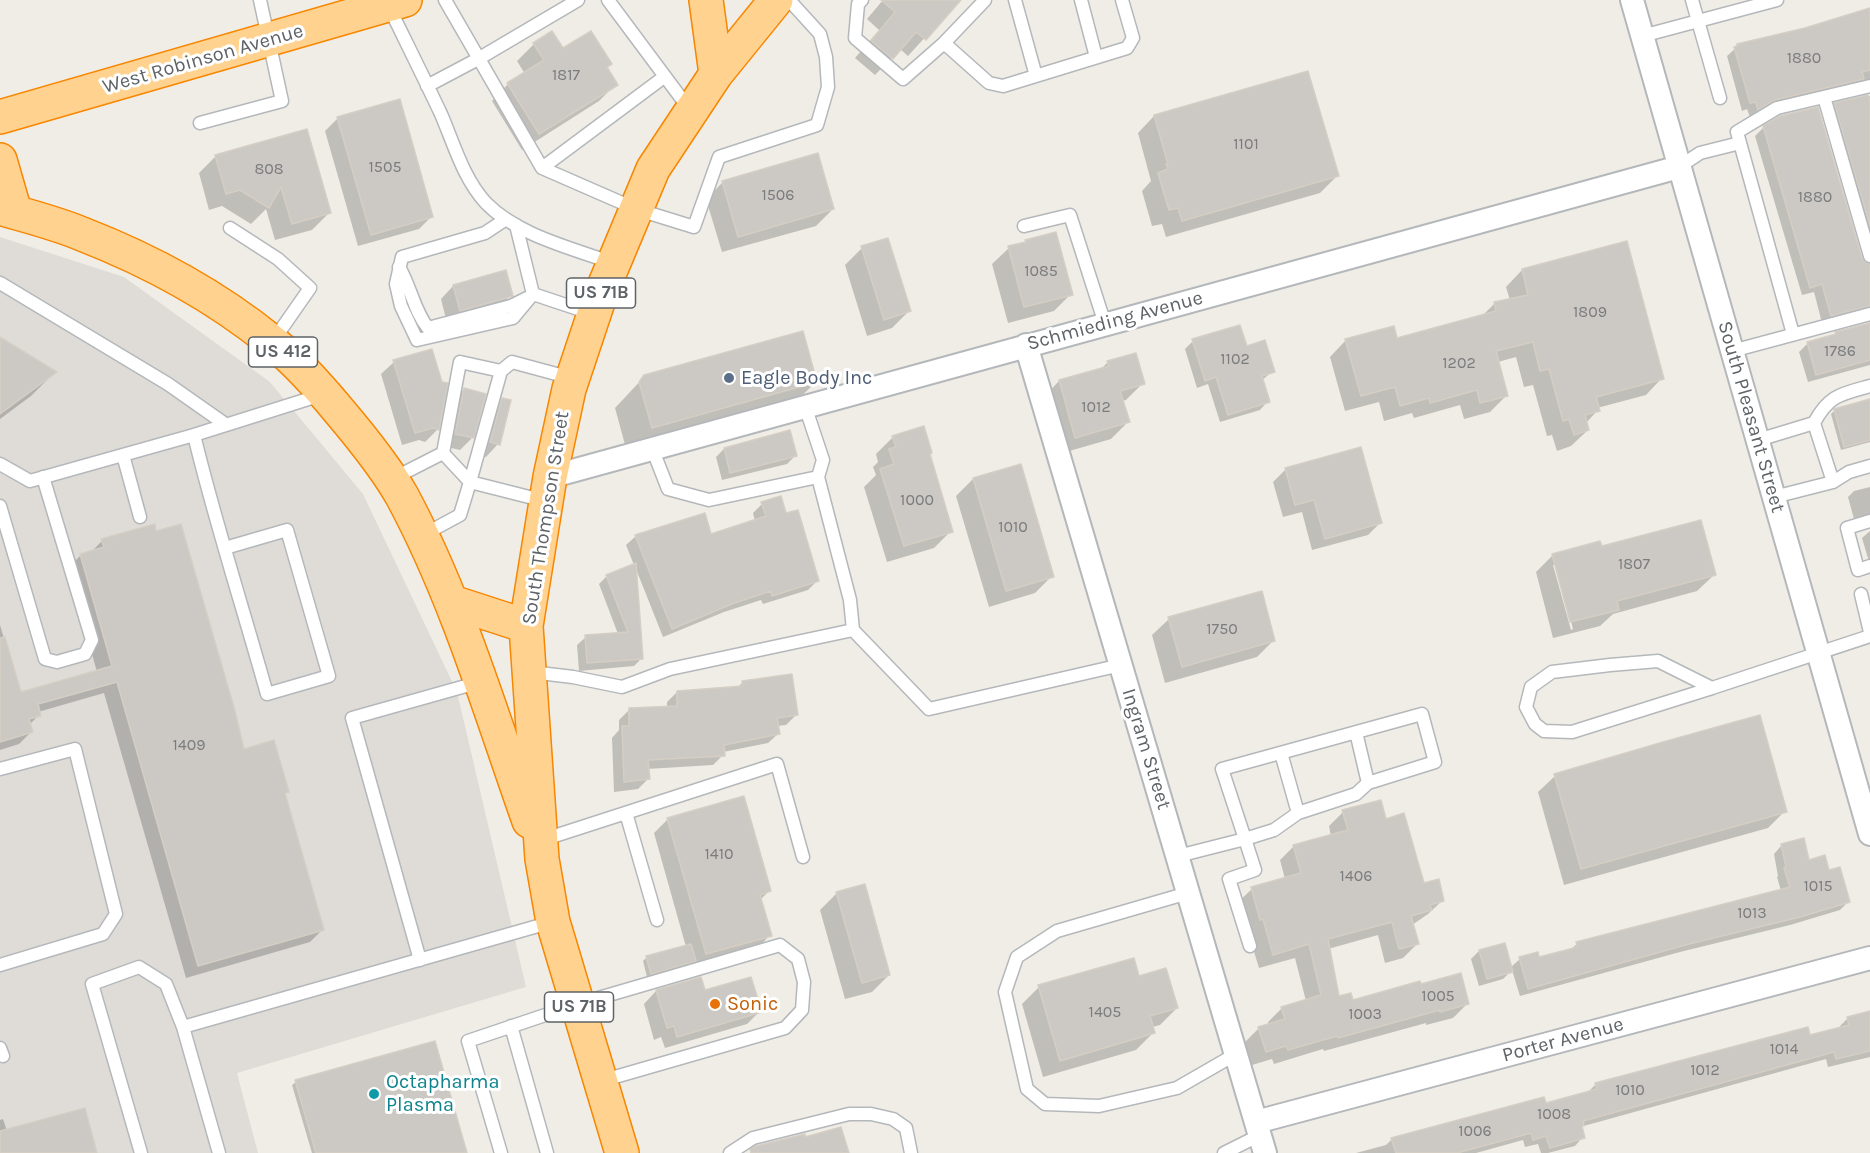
<!DOCTYPE html>
<style>
body{margin:0}
canvas{display:block;background:#f0ede6}
</style>
<canvas width="1870" height="1153"></canvas>
<script>
const g = document.querySelector('canvas').getContext('2d');
g.lineJoin = 'round';
function fill(path, color) {
  g.fillStyle = color;
  g.fill(path, 'evenodd');
}
function trace(path, color, width, dash) {
  g.strokeStyle = color;
  g.lineWidth = width;
  g.lineCap = dash ? 'butt' : 'round';
  g.setLineDash(dash || []);
  g.stroke(path);
}
function write(font, color, halo, rows, align = 'center') {
  g.font = font + ' Karla,sans-serif';
  g.lineWidth = 6;
  g.setLineDash([]);
  g.textBaseline = 'middle';
  g.strokeStyle = halo;
  g.fillStyle = color;
  for (const [text, x, y, turn = 0] of rows) {
    g.save();
    g.translate(x, y);
    g.rotate((+turn || 0) * Math.PI / 180);
    g.textAlign = isNaN(turn) ? turn : align;
    if (halo) g.strokeText(text, 0, 0);
    g.fillText(text, 0, 0);
    g.restore();
  }
}
const industrial = new Path2D(`
 M0,237L124,277L270,382L363,494L457,692L526,987L237,1073L258,1153H0Z`);
const shadow = new Path2D(`
 M883,0H959L908,56L900,49L875,75L855,58L879,30L867,19Z
 M1870,9V92L1864,86H1859L1765,108L1750,117L1747,109L1742,111L1727,56L1738,46L1805,29Z
 M551,33L563,50L606,68L616,84L599,101L522,150L492,101L508,84L525,74L517,61L534,44Z
 M1870,94V262L1827,113L1835,104L1870,96Z
 M1154,116L1337,176L1320,193L1166,237L1162,224L1152,226L1142,191L1151,181L1138,133Z
 M338,118L432,216L419,229L358,246L325,131Z
 M1764,127L1861,259L1867,265H1870V324L1868,317L1822,323L1814,292L1802,295L1755,136Z
 M306,131L329,213L312,230L275,240L266,209L251,224L222,206L209,210L199,173L216,156Z
 M723,182L833,209L816,226L722,252L706,199Z
 M1026,241L1071,294L1054,311L1008,323L992,264L1009,248L1023,244Z
 M862,248L909,311L892,328L867,336L845,265Z
 M1522,270L1662,378L1646,395L1597,408L1598,410L1586,423L1588,430L1571,446L1557,451L1552,435L1547,436L1533,385L1524,387L1516,357L1498,362L1507,395L1490,412L1464,419L1460,405L1414,418L1412,413L1384,421L1379,402L1345,411L1330,357L1346,340H1396L1482,316L1494,304L1510,300L1506,287Z
 M453,286L511,295L499,308L447,323L441,299Z
 M1870,324V365L1808,382L1799,352L1808,343L1833,336L1836,333Z
 M0,339L55,372L31,396L0,419Z
 M1193,341L1246,348L1273,371L1261,381L1268,401L1260,410L1220,422L1208,384L1197,388L1185,349Z
 M394,362L438,429L425,442L419,440L402,445L381,374Z
 M1108,362L1143,383L1126,400L1122,401L1128,422L1111,439L1059,454L1043,398L1059,381L1101,369Z
 M645,376L816,382L791,406L627,452L615,408Z
 M464,389L484,395L472,438L460,450L443,446L451,402Z
 M502,400L498,444L486,457L478,455L490,412Z
 M1870,401V442L1841,450L1831,414L1835,410Z
 M893,437L928,455L951,531L934,548L887,562L864,487L876,475L873,467L878,462L876,454Z
 M724,449L795,456L787,464L722,480L716,457Z
 M1286,469L1381,522L1368,535L1312,550L1302,512L1283,517L1273,482Z
 M973,479L1052,576L1035,593L989,607L956,496Z
 M1870,487V522L1866,518L1854,519L1848,497L1854,491Z
 M762,504L785,515L817,581L808,590L763,604L761,600L724,612L663,637L636,569L642,658L634,666L579,671L577,645L586,637L618,634L599,584L607,576L634,565L626,545L636,536H710L755,521L753,513Z
 M1870,531V565L1862,538Z
 M102,541L243,751L287,791L284,794L323,929L310,942L186,978L104,693L38,712L39,715L29,725L31,732L19,744L0,750V625L20,694L97,672L68,568L81,555L91,552Z
 M1600,548L1714,575L1697,591L1613,614L1600,626L1553,638L1536,572L1553,555ZM1553,565H1557L1573,629L1571,630Z
 M1169,619L1274,640L1257,657L1165,683L1152,635Z
 M743,682L796,715L786,725L777,726L779,733L768,743L723,752V755L713,765L647,769L648,779L638,789L614,792L612,738L619,730V720L629,710L667,708V702L677,692L737,688Z
 M1555,776L1785,811L1768,828L1564,885L1538,792Z
 M1343,812L1385,821L1423,885L1443,900L1428,914L1412,925L1417,944L1403,958L1385,963L1378,935L1328,949L1338,998L1352,1002L1420,986L1468,1003L1453,1018L1426,1025V1023L1324,1051L1323,1049L1274,1064L1272,1059L1252,1065L1245,1042L1259,1028L1269,1025L1268,1022L1282,1008L1306,1001L1295,958L1259,968L1248,932L1237,903L1252,889L1285,879L1280,860L1294,846L1331,836L1329,826Z
 M668,819L769,891L760,900L770,935L756,950L692,967L691,964L647,977L643,961L646,958L686,947L654,833Z
 M1782,845L1828,872L1848,902L1840,910L1790,925L1680,952L1520,996L1512,970L1503,979L1479,986L1471,959L1479,951L1510,968L1520,959H1538L1570,950L1577,944L1781,891L1777,877L1778,876L1774,854Z
 M837,893L889,975L872,992L845,999L820,910Z
 M1138,978L1177,1008L1160,1025L1152,1027L1153,1033L1136,1050L1043,1077L1022,1004L1039,987Z
 M700,979L704,992L760,1011L747,1024L665,1048L661,1037L654,1040L644,1004L656,991Z
 M1870,1013V1057L1828,1067L1826,1059L1580,1127L1583,1137L1575,1146L1548,1153H1541L1538,1144L1525,1147L1523,1140L1476,1153H1356L1386,1145L1392,1139L1545,1105L1587,1093L1596,1084L1841,1029L1840,1026L1848,1018Z
 M296,1082L465,1153H312L292,1085Z
 M3,1119L7,1131L96,1153H0V1120Z`);
const building = new Path2D(`
 M881,0H961L926,40L916,32L893,59L871,41L895,12Z
 M1870,8V70L1862,72L1864,79L1775,100L1758,110L1756,102L1750,103L1734,47L1737,46V44L1805,28Z
 M552,31L563,48L591,31L612,64L607,67L618,85L539,134L507,83L544,60L533,43Z
 M1308,71L1339,176L1182,221L1178,208L1169,210L1158,173L1168,169L1166,164H1168L1154,115Z
 M1868,95L1870,101V226L1834,103Z
 M400,99L433,217L371,235L337,117Z
 M1818,107L1862,258L1865,262L1870,264V306L1831,316L1822,284L1810,288L1763,126L1780,116Z
 M307,129L331,213L292,224L281,187L269,208L240,190L226,194L215,155Z
 M818,153L834,209L738,237L722,181Z
 M1056,232L1073,295L1024,307L1008,246L1026,242L1025,240Z
 M888,238L911,311L884,320L861,246Z
 M1627,241L1664,379L1596,397L1600,411L1585,415L1589,430L1574,435L1569,419L1563,421L1549,369L1540,371L1533,342L1496,351L1508,396L1480,403L1477,390L1430,403L1429,398L1400,406L1395,387L1361,396L1345,339L1394,326L1397,338L1496,311L1494,302L1528,295L1522,269Z
 M506,270L513,296L460,311L453,285Z
 M1870,323V360L1816,375L1807,342L1836,334L1835,332Z
 M1240,325L1247,346L1265,340L1275,372L1262,376L1270,402L1228,415L1216,377L1205,381L1192,339Z
 M803,331L817,382L652,428L639,382L644,375Z
 M0,337L57,372L0,414Z
 M432,349L442,382L448,383L439,430L433,428L415,433L393,360Z
 M1136,353L1145,384L1120,391L1130,422L1075,438L1059,380L1109,366L1107,361Z
 M464,388L486,394L474,438L455,434Z
 M502,398L511,400L500,445L490,442Z
 M1870,399V440L1844,447L1834,409Z
 M924,426L932,453L930,454L953,532L904,546L880,469L894,464L889,449L896,447L892,436Z
 M790,430L797,456L730,473L724,448Z
 M1361,447L1382,523L1325,539L1314,500L1295,505L1285,468Z
 M1021,464L1054,577L1006,591L973,478Z
 M781,496L786,513L798,510L819,581L772,596L771,591L734,603L672,629L635,535L705,513L711,534L766,516L761,502Z
 M1701,520L1716,575L1617,601L1619,610L1570,622L1552,554L1600,541L1602,546Z
 M155,524L156,531L181,524L235,711L244,749L274,740L289,792L285,793L324,930L198,966L117,682L38,704L41,716L29,719L33,732L0,742V638L5,637L21,692L112,666L80,554L104,547L101,539Z
 M636,563L643,659L587,663L585,635L628,632L606,575Z
 M1262,591L1275,641L1182,667L1168,617Z
 M792,674L798,715L777,718L780,734L724,745L725,756L648,760L650,779L624,782L622,726H629V708L677,706V691L743,686L742,681Z
 M1760,715L1787,812L1581,869L1554,774L1663,742Z
 M744,796L771,891L760,895L772,936L706,954L667,818Z
 M1381,800L1386,819L1404,813L1424,883L1439,879L1444,901L1430,905L1432,910L1411,916L1419,944L1399,949L1392,922L1328,939L1339,996L1351,993L1353,1000L1420,981L1421,984L1461,973L1469,1004L1440,1012V1010L1338,1038L1337,1036L1288,1050L1286,1046L1266,1052L1258,1027L1285,1019L1281,1007L1321,995L1309,944L1273,955L1263,919L1260,920L1251,887L1301,873L1293,845L1348,830L1342,810Z
 M1804,838L1809,860L1825,855L1829,870L1840,867L1850,902L1800,917L1689,944L1528,989L1519,957L1538,952L1539,957L1578,947L1576,942L1790,887L1784,868L1786,867L1781,844Z
 M865,884L890,975L862,983L836,892Z
 M1505,943L1513,972L1487,979L1479,950Z
 M691,944L696,961L651,974L646,956Z
 M1134,958L1139,976L1166,968L1178,1008L1150,1016L1155,1033L1060,1061L1038,985Z
 M701,977L705,990L751,977L762,1012L677,1037L674,1026L667,1028L656,990Z
 M1870,1011V1051L1836,1059L1834,1052L1583,1121L1584,1126H1582L1585,1138L1550,1148L1546,1136L1533,1140L1531,1133L1457,1153H1396L1391,1138L1544,1097L1546,1103L1597,1089L1595,1083L1808,1027L1810,1035L1849,1025L1847,1017Z
 M435,1041L467,1153H316L295,1080Z
 M85,1108L97,1153H0V1131Z
 M841,1127L849,1153H751L750,1149L756,1146L805,1134V1137Z`);
const lane = new Path2D(`
 M445,0L542,168L664,77
 M608,0L690,110
 M862,0L858,4L855,38L903,79L944,43L989,83L1003,86L1127,48L1133,38L1122,0
 M1015,0L1036,76
 M1081,0L1096,57
 M1692,0L1720,98
 M389,7C406,42 424,78 441,114C454,144 463,178 486,203C517,235 571,248 613,263
 M1642,36L1777,0
 M944,43L985,0
 M427,86L478,59L578,0
 M1824,97L1870,256
 M200,123L282,101L260,0
 M1679,167L1700,153L1740,143
 M542,168L636,209L694,227L719,157L817,125L828,87L826,57L820,34L789,0
 M506,219L485,233L402,257L396,284L401,306L417,340L513,318L533,294
 M516,225L533,294L593,314
 M1024,226L1070,215L1105,324
 M230,228L278,259L310,288L273,341
 M399,267C411,287 414,311 428,328L511,306L527,298
 M0,283L168,384L225,424
 M1793,334L1737,132L1777,108L1870,86
 M1732,351L1870,314
 M805,406L823,460L818,477L850,600L853,630
 M1814,423L1833,482
 M1758,440L1814,423C1829,395 1841,394 1870,386
 M652,448L668,489L709,500L818,477
 M443,453L460,362L501,371L512,362L571,378
 M123,455L140,517
 M0,464L30,481L194,435
 M392,479L443,453L470,482
 M470,482L501,371
 M1774,497L1833,482L1849,472L1870,466
 M0,506L45,659L57,662L85,654L92,640L43,477
 M1870,521L1847,528L1858,570L1870,566
 M423,535L460,515L470,482L545,501
 M225,548L287,530L329,676L267,694C243,608 215,522 194,435L321,395
 M1861,594L1870,632
 M531,672L573,677L622,687L670,669L853,630L929,709L1121,665
 M1712,688L1572,732L1544,731L1535,724L1526,707L1531,687L1552,672L1610,665L1658,661L1712,688L1870,636
 M1422,714L1435,762L1368,783L1356,794L1298,813L1274,830L1245,839L1222,769Z
 M1356,732L1368,783
 M1281,753L1298,813
 M0,769L75,749L116,914L103,934L0,965
 M626,813L657,920
 M542,840L777,764L803,857
 M1178,856L1245,839L1255,870L1229,879L1250,946
 M1188,893L1057,931L1017,957L1005,992L1027,1089L1045,1104L1099,1106L1177,1088L1236,1054
 M420,960L352,718L480,682
 M511,1026L547,1153
 M183,1027L219,1153
 M0,1048L3,1056
 M141,1153L92,984L139,967L166,984L183,1027L552,922
 M501,1153L468,1041L578,1004L780,945L798,959L804,982L802,1010L785,1028L601,1081
 M730,1153L753,1138L849,1114H871L893,1119L906,1128L911,1153
 M1224,1153L1260,1135`);
const street = new Path2D(`
 M1632,0L1870,834
 M1026,345L1265,1153
 M550,477L1679,167
 M1256,1122L1870,958`);
const highway = new Path2D(`
 M706,0L716,74
 M0,117L405,0
 M0,160L15,212
 M0,208C27,216 56,223 82,234C149,260 214,295 271,341C294,359 321,389 340,412C362,438 385,466 402,496C457,598 490,711 529,821
 M452,602L526,626
 M622,1153L553,922L542,859L526,626L550,477L569,389L600,296L653,169L716,74L776,0`);
const markers = [
 [729,378,6,"#5c6f8a"],
 [715,1004,6,"#e8710a"],
 [374,1094,6,"#0f9aa8"]
];
const numberNames = [
 ["1880",1804,58],
 ["1817",566,75],
 ["1101",1246,144],
 ["1505",385,167],
 ["808",269,169],
 ["1506",778,195],
 ["1880",1815,197],
 ["1085",1041,271],
 ["1809",1590,312],
 ["1786",1840,351],
 ["1102",1235,359],
 ["1202",1459,363],
 ["1012",1096,407],
 ["1000",917,500],
 ["1010",1013,527],
 ["1807",1634,564],
 ["1750",1222,629],
 ["1409",189,745],
 ["1410",719,854],
 ["1406",1356,876],
 ["1015",1818,886],
 ["1013",1752,913],
 ["1005",1438,996],
 ["1405",1105,1012],
 ["1003",1365,1014],
 ["1014",1784,1049],
 ["1012",1705,1070],
 ["1010",1630,1090],
 ["1008",1554,1114],
 ["1006",1475,1131]
];
const shields = [
 [601,293,69],
 [283,352,69],
 [579,1007,69]
];
const shieldNames = [
 ["US 71B",601,293],
 ["US 412",283,352],
 ["US 71B",579,1007]
];
const streetNames = [
 ["West Robinson Avenue",203,59,-16],
 ["Schmieding Avenue",1115,321,-15],
 ["South Pleasant Street",1751,417,74],
 ["South Thompson Street",546,518,-81],
 ["Ingram Street",1146,749,73],
 ["Porter Avenue",1563,1040,-15]
];
const serviceNames = [
 ["Eagle Body Inc",741,378]
];
const foodNames = [
 ["Sonic",727,1004]
];
const cultureNames = [
 ["Octapharma",386,1082],
 ["Plasma",386,1105]
];
fill(industrial, '#dfdcd8');
fill(shadow, '#0003');
fill(building, '#ccc8c3');
trace(building, '#d5cec4', 1.5);
trace(lane, '#b4b8bb', 15);
trace(street, '#b4b8bb', 26);
trace(highway, '#f78600', 36);
trace(lane, '#fff', 12);
trace(street, '#fff', 22);
trace(highway, '#ffd28f', 33);
for (const [x, y, r, color] of markers) {
  const dot = new Path2D();
  dot.arc(x, y, r, 0, 2 * Math.PI);
  g.fillStyle = color;
  g.fill(dot);
  trace(dot, '#fff', 2);
}
write('16px', '#7a7c7e', null, numberNames);
for (const [x, y, w] of shields) {
  const box = new Path2D();
  box.roundRect(x - w / 2, y - 15, w, 30, 4.5);
  g.fillStyle = '#fff';
  g.fill(box);
  trace(box, '#5e6367', 1.5);
}
write('bold 18px', '#5e6367', null, shieldNames);
write('20px', '#5e6367', '#fff', streetNames);
write('20px', '#4e5e75', '#fff', serviceNames, 'left');
write('20px', '#c56008', '#fff', foodNames, 'left');
write('20px', '#0d838f', '#fff', cultureNames, 'left');
</script>
